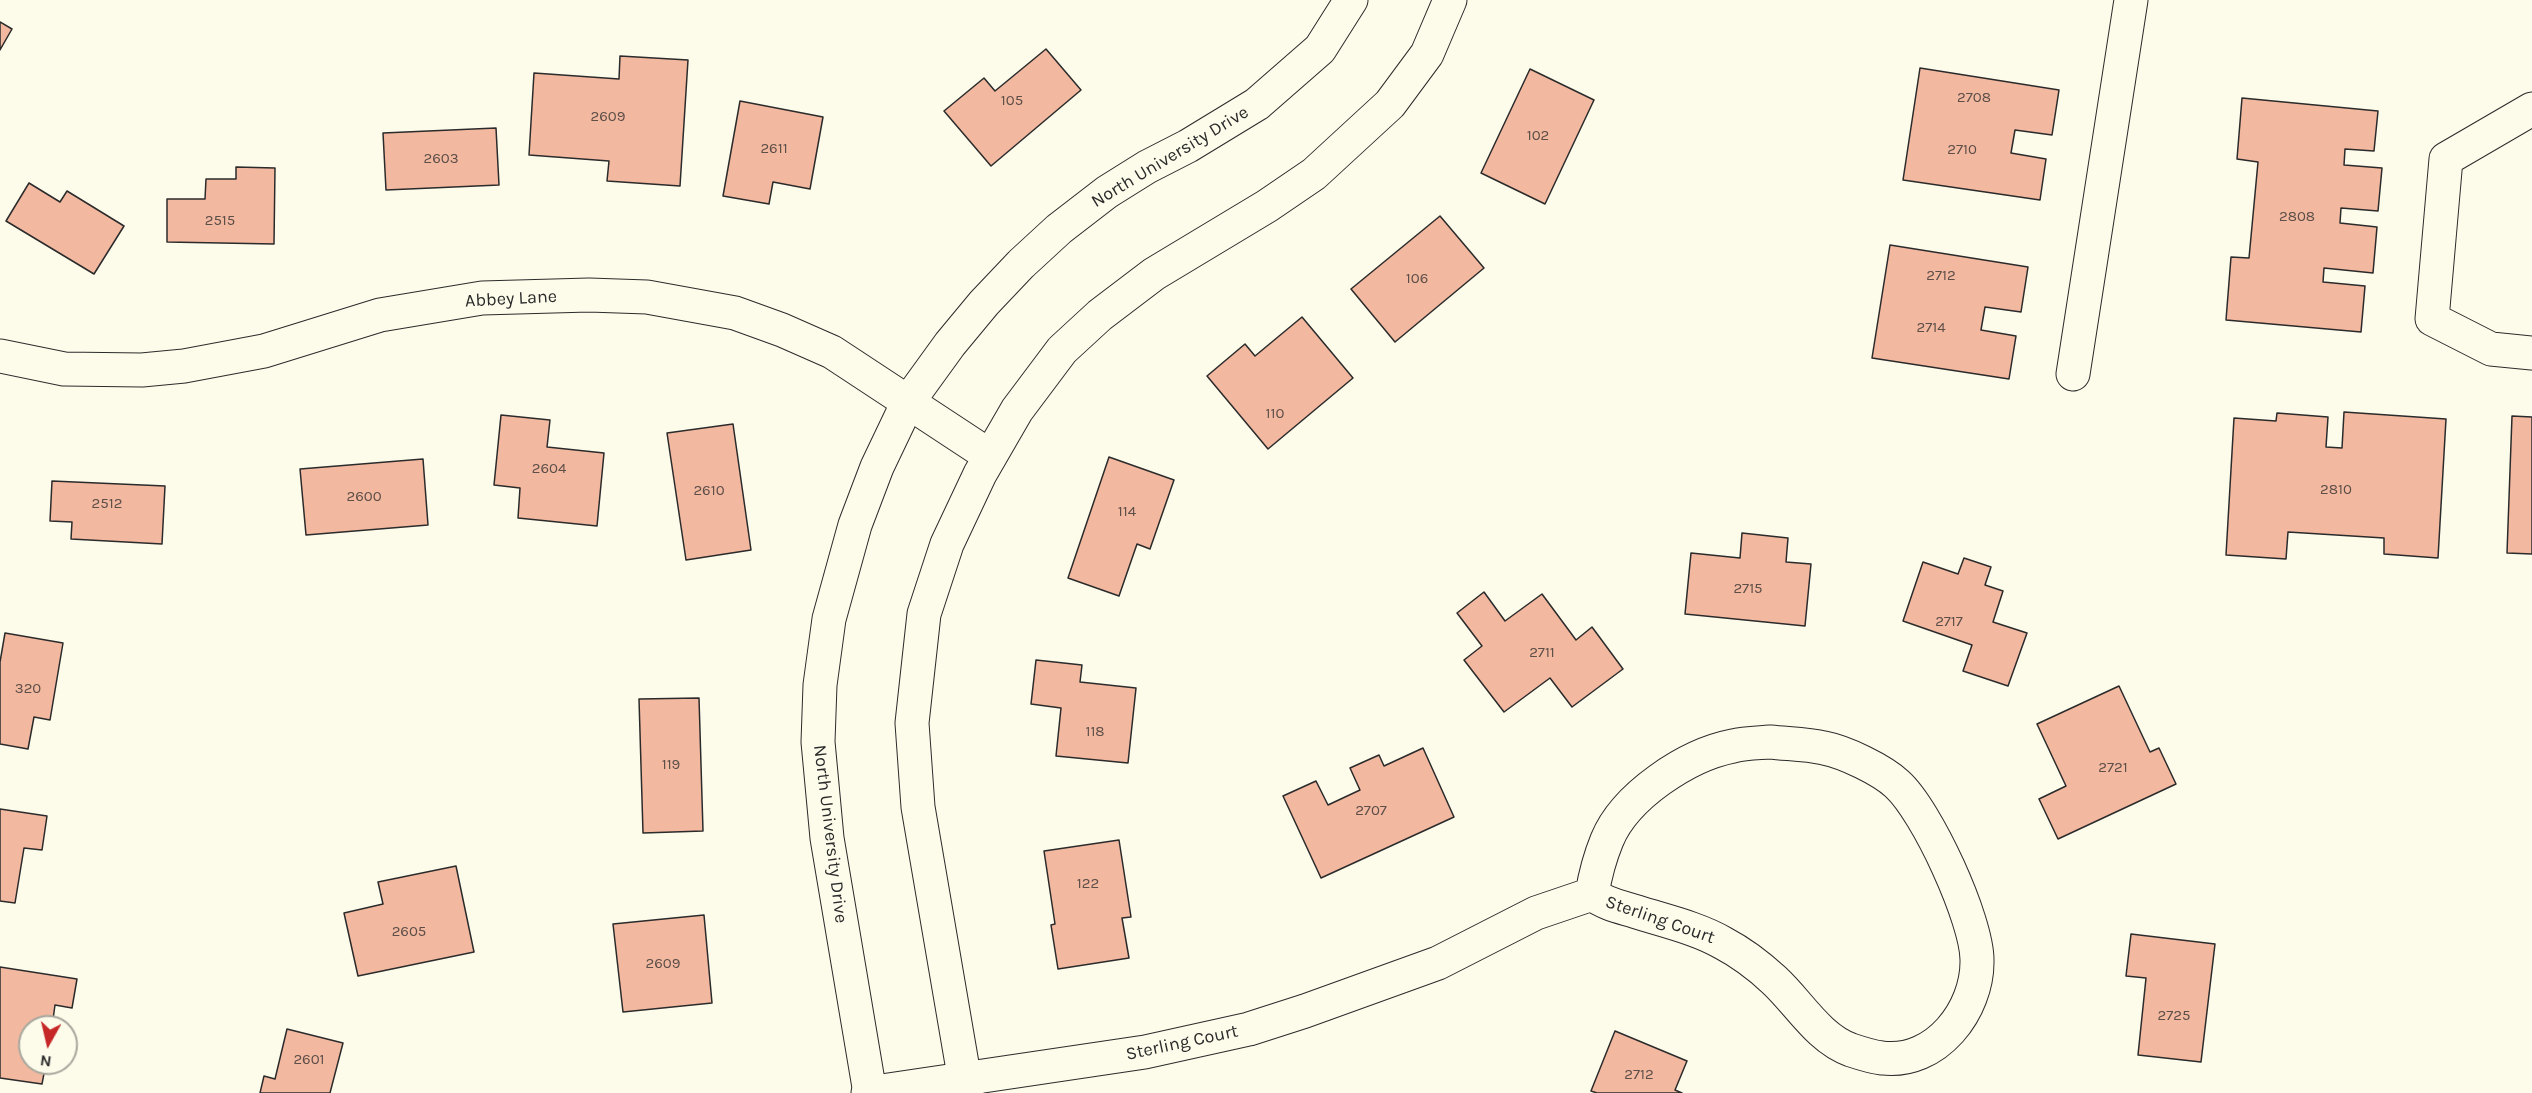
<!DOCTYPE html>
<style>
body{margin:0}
#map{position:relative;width:2532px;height:1093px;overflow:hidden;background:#fdfbea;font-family:Karla,sans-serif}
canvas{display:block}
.north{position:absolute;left:18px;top:1015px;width:60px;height:60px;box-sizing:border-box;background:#fdfbea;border:2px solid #a9a89e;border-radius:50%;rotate:188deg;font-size:16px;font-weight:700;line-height:24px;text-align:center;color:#2b2b2b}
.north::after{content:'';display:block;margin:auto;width:21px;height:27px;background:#c62828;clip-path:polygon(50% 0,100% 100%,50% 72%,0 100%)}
</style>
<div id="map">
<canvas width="2532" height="1093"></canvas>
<div class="north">N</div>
</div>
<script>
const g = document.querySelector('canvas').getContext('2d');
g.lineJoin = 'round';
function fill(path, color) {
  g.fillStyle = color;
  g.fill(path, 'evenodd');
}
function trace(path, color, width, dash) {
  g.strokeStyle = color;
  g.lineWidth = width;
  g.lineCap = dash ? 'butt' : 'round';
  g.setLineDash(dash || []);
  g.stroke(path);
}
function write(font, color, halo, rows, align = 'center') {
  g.font = font + ' Karla,sans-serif';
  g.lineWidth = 4.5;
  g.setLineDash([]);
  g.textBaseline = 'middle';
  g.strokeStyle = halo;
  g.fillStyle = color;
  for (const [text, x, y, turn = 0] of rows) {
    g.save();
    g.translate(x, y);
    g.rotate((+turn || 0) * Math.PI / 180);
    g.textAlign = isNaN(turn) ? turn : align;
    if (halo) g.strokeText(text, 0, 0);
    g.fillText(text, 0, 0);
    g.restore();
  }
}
const building = new Path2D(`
 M0,22L12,29L0,50Z
 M1046,49L1081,90L991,166L944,111L984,78L995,91Z
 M620,56L688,60L680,186L607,181L609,161L529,155L534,73L619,79Z
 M1920,68L2059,90L2052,135L2015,130L2011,153L2046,159L2040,200L1903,180Z
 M1530,69L1594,100L1545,204L1481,173Z
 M2242,98L2378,111L2374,151L2345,149L2344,165L2382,168L2378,211L2341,208L2340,223L2377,227L2373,273L2324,268L2323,282L2365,286L2361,332L2226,320L2231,257L2249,258L2258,162L2237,159Z
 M740,101L823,117L810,189L773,182L769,204L723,196Z
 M496,128L499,185L386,190L383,133Z
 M236,167L275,168L274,244L167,242V199H205L206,179H236Z
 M29,183L60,202L67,191L124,226L94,274L6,221Z
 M1440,216L1484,268L1395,342L1351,289Z
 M1890,245L2028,267L2021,312L1985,307L1981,330L2016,336L2009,379L1872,358Z
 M1302,317L1353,378L1268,449L1207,376L1245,344L1255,356Z
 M2344,412L2446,419L2438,558L2384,554V538L2288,532L2286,559L2226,555L2234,418L2276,421L2277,413L2328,417L2326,447L2342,448Z
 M501,415L550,420L547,447L604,453L597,526L518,518L520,488L494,485Z
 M2512,416L2532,417V554L2507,553Z
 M733,424L751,550L686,560L667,433Z
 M1109,457L1174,480L1150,549L1137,544L1119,596L1068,578Z
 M423,459L428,525L306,535L300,469Z
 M52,481L165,486L162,544L71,539L72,522L50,521Z
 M1742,533L1788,538L1786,562L1811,564L1805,626L1685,614L1691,553L1740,558Z
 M1964,558L1991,567L1985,585L2003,591L1993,622L2027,633L2008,686L1963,671L1972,645L1903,621L1923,562L1958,574Z
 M1484,592L1505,621L1542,594L1576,640L1592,627L1623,669L1572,707L1550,678L1504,712L1464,660L1482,646L1457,613Z
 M5,633L63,643L50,720L34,717L28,749L0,744V662Z
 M1036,660L1082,665L1080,682L1136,688L1128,763L1056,756L1061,708L1031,704Z
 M2119,686L2150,752L2159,748L2176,784L2058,839L2039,799L2066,786L2037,724Z
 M699,698L703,831L643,833L639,699Z
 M1423,748L1454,817L1321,878L1283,796L1316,781L1328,805L1360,790L1350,768L1379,755L1384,766Z
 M0,809L47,816L42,850L24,848L15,903L0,901Z
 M1119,840L1131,917L1122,918L1129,958L1058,969L1051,925L1055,924L1044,851Z
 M456,866L474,952L358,976L344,913L383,904L378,882Z
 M704,915L712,1003L623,1012L613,924Z
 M2131,934L2215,944L2201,1062L2138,1055L2146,978L2126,976Z
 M0,967L77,979L72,1008L55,1005L52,1027H30V1063H46L42,1084L0,1078Z
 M287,1029L343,1043L330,1093H260L264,1076L275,1079Z
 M1615,1031L1687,1061L1675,1090L1682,1093H1597L1591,1091Z`);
const street = new Path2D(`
 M2532,109L2446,159L2432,319L2491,349L2532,353
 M0,356L64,369L142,370L184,366L264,351L380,315L482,298L589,295L647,297L735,313L782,330L832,352L990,456
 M2073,374L2131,0
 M1770,742C1788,744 1807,744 1824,748C1845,752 1882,770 1897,784C1927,811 1977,920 1977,960C1978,1010 1936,1065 1882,1058C1872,1057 1860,1053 1851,1050C1818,1038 1799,1003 1774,980C1760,967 1740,952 1723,943C1697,928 1665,921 1637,912C1621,907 1605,904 1592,894C1595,876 1600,857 1607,840C1625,796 1687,755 1733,746C1745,743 1758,743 1770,742Z
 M868,1093L1145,1052L1249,1029L1305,1011L1438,963L1536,913L1592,894`);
const secondary = new Path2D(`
 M870,1093L827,838L818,742L820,685L829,619L855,525L877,467L908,402L950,344L984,303L1021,264L1059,229L1107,192L1147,167L1188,146L1257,104L1320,49L1351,0
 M967,1093L918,807L912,723L924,614L947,544L980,474L1017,410L1062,350L1100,315L1154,274L1267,206L1314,174L1390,104L1427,54L1450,0`);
const numberNames = [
 ["2708",1974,98],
 ["105",1012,101],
 ["2609",608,117],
 ["102",1538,136],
 ["2611",774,149],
 ["2710",1962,150],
 ["2603",441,159],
 ["2808",2297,217],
 ["2515",220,221],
 ["2712",1941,276],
 ["106",1417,279],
 ["2714",1931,328],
 ["110",1275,414],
 ["2604",549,469],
 ["2810",2336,490],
 ["2610",709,491],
 ["2600",364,497],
 ["2512",107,504],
 ["114",1127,512],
 ["2715",1748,589],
 ["2717",1949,622],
 ["2711",1542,653],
 ["320",28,689],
 ["118",1095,732],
 ["119",671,765],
 ["2721",2113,768],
 ["2707",1371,811],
 ["122",1088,884],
 ["2605",409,932],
 ["2609",663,964],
 ["2725",2174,1016],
 ["2601",309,1060],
 ["2712",1639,1075]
];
const streetNames = [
 ["North University Drive",1170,157,-31],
 ["Abbey Lane",511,299,-3],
 ["North University Drive",830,834,83],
 ["Sterling Court",1660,920,19],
 ["Sterling Court",1182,1043,-12]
];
fill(building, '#f2b8a0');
trace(building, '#2b2b2b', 1.5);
trace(street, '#2b2b2b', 35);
trace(secondary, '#2b2b2b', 35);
trace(street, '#fdfbea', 33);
trace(secondary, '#fdfbea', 33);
write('15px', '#5d4e48', null, numberNames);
write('18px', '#2b2b2b', '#fdfbea', streetNames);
</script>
